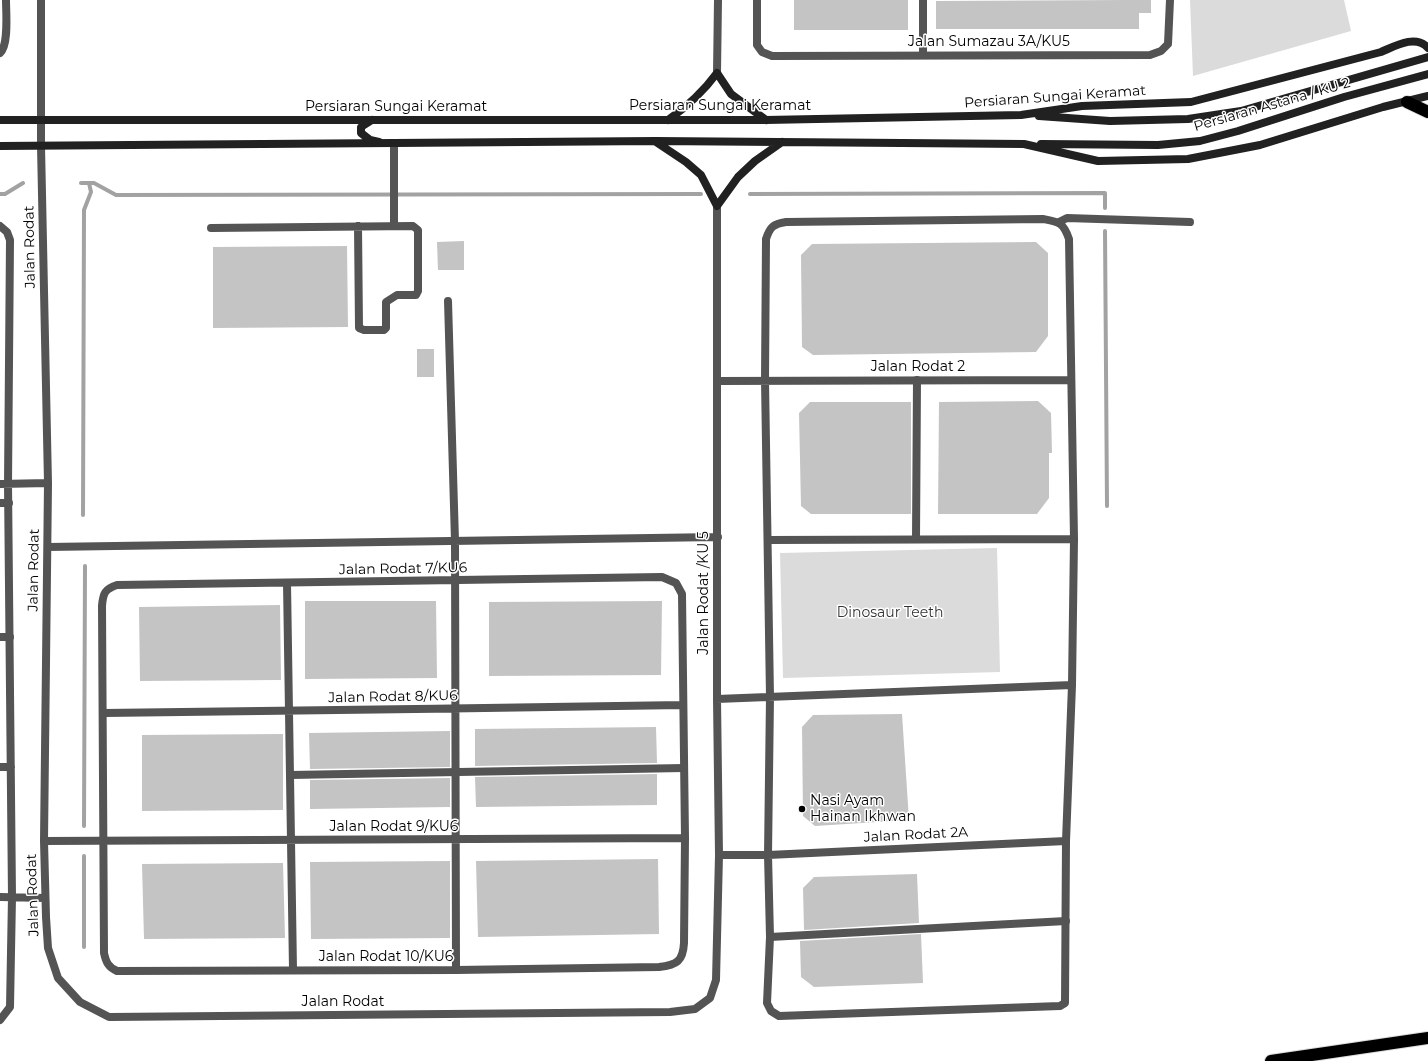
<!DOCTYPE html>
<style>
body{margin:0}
canvas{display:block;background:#fff}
</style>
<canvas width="1428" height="1061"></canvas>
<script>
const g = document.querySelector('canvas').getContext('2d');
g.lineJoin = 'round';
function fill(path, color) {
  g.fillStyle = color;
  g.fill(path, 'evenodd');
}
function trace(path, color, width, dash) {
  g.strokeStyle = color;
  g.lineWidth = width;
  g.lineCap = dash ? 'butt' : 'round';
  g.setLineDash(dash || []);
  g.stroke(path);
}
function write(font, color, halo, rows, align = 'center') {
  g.font = font + ' Montserrat,sans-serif';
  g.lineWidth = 3;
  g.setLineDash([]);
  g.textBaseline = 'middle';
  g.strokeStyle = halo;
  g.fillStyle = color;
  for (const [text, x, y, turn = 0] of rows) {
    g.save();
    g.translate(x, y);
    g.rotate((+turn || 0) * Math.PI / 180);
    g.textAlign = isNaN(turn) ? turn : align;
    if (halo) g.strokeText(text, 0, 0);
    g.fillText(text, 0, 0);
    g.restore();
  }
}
const green = new Path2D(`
 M1190,0H1344L1351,31L1193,76Z
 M997,548L1000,672L783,678L780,553Z`);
const stream = new Path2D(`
 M81,183H94L116,195L701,194
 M0,194H5L23,183
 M750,194L1105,193V208
 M1105,231L1107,506
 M83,515L84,210L91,192L89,183
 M84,826L85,566
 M84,947V856`);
const building = new Path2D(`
 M794,0H908V30H794Z
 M1127,0H1151V13H1139V29H936V1Z
 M464,241V270H438L437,242Z
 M1036,242L1048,253V336L1036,352L813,355L802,347L801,255L812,244Z
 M347,246L348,327L213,328V247Z
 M417,349H434V377H417Z
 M1038,401L1051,413L1052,453H1049V498L1037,514H938L939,402Z
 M810,402H911V514H811L801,506L799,413Z
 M305,601H436L437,678L305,679Z
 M662,601L661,675L489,676V602Z
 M280,605L281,680L140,681L139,607Z
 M902,714L909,820L815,826L803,816L802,727L813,715Z
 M656,727L657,763L475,766V729Z
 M450,731V767L310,769L309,733Z
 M283,734V810L142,811V735Z
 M657,774V805L476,807L475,777Z
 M450,778V807L310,809V780Z
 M658,859L659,934L478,937L476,861Z
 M450,861V938L311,939L310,862Z
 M283,863L285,938L144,939L142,864Z
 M917,874L919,923L804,930L803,888L814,877Z
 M921,934L923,983L814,987L801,977L800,941Z`);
const lane = new Path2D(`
 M923,0V55
 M394,144V226
 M1059,222L1067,218L1190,222
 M211,228L413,226L418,230V291L416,295H397L386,302V328L384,330H364L359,328L358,226
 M448,301L455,541
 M0,503H9
 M916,539L917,380
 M0,637H10
 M290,775L684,768
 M770,937L1066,921`);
const street = new Path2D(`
 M41,0V146L48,483L44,841L46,917L48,948L58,978L80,1002L109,1017L670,1012L695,1009L710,998L716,980L719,855L717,699V206
 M757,0V45L762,52L772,56L1150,55L1161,51L1168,44L1170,0
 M0,53C9,45 6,13 6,0
 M717,73L718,0
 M1043,219C1059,222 1063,222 1069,239L1074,539L1072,685L1066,841L1065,1003L1060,1006L779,1016L771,1011L767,1003L770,937L768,855L770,697L765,380L766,239C770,227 773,224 786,222Z
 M0,226L7,232L10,240L8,484L12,897L10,1007L0,1020
 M717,381L1071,380
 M0,484L48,483
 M768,540L1074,539
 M455,541L456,970
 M48,547L718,537
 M662,577L676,583L682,594L685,838L684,943C683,961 677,965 659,967L456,970L117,971C108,967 106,962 104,953L102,606C103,593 105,589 117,585Z
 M287,583L293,970
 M717,699L1072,685
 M104,713C297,712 490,707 683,705
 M0,767H11
 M44,841L685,838
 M719,855H768L1066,841
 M0,897L45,898`);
const secondary = new Path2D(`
 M1039,116L1110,121L1188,119L1241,111L1428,57
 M0,120H766L1021,115L1082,106L1191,102L1381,52C1395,46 1416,34 1428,48
 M372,120L361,127V133L370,140L379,142
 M668,120C688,106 703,92 717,73L731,94L766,120
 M656,142L686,162L701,175L717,206L738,177L755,161L782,142
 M1041,144L1158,145L1200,141L1238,131L1344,97L1428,74
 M0,146L656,141L1024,144L1098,161L1188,159L1260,145L1383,107L1428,96`);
const highway = new Path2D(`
 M1407,102L1428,112
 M1271,1061L1428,1038`);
const markers = [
 [802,809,4,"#000"]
];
const streetNames = [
 ["Jalan Sumazau 3A/KU5",989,42],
 ["Persiaran Sungai Keramat",1055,97,-4],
 ["Persiaran Astana / KU 2",1272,105,-16],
 ["Persiaran Sungai Keramat",720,106],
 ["Persiaran Sungai Keramat",396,107],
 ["Jalan Rodat",30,247,-91],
 ["Jalan Rodat 2",918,367],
 ["Jalan Rodat 7/KU6",403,569,-1],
 ["Jalan Rodat",34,570,-89],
 ["Jalan Rodat /KU 5",704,593,-90],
 ["Jalan Rodat 8/KU6",393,697,-1],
 ["Jalan Rodat 9/KU6",394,827],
 ["Jalan Rodat 2A",916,835,-3],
 ["Jalan Rodat",33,895,-92],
 ["Jalan Rodat 10/KU6",386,957],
 ["Jalan Rodat",343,1002]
];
const parkNames = [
 ["Dinosaur Teeth",890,613]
];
const poiNames = [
 ["Nasi Ayam",810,801],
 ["Hainan Ikhwan",810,817]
];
fill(green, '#dbdbdb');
trace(stream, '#a2a2a2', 4);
fill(building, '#c4c4c4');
trace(highway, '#dbdbdb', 14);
trace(lane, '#545454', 8);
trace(street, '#545454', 8);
trace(secondary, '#212121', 8);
trace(highway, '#000', 12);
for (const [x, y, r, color] of markers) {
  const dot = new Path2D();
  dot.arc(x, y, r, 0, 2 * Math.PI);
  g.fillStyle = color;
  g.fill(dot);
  trace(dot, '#fff', 1.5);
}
write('14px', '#000', '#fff', streetNames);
write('14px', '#323232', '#fff', parkNames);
write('14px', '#000', '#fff', poiNames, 'left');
</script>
